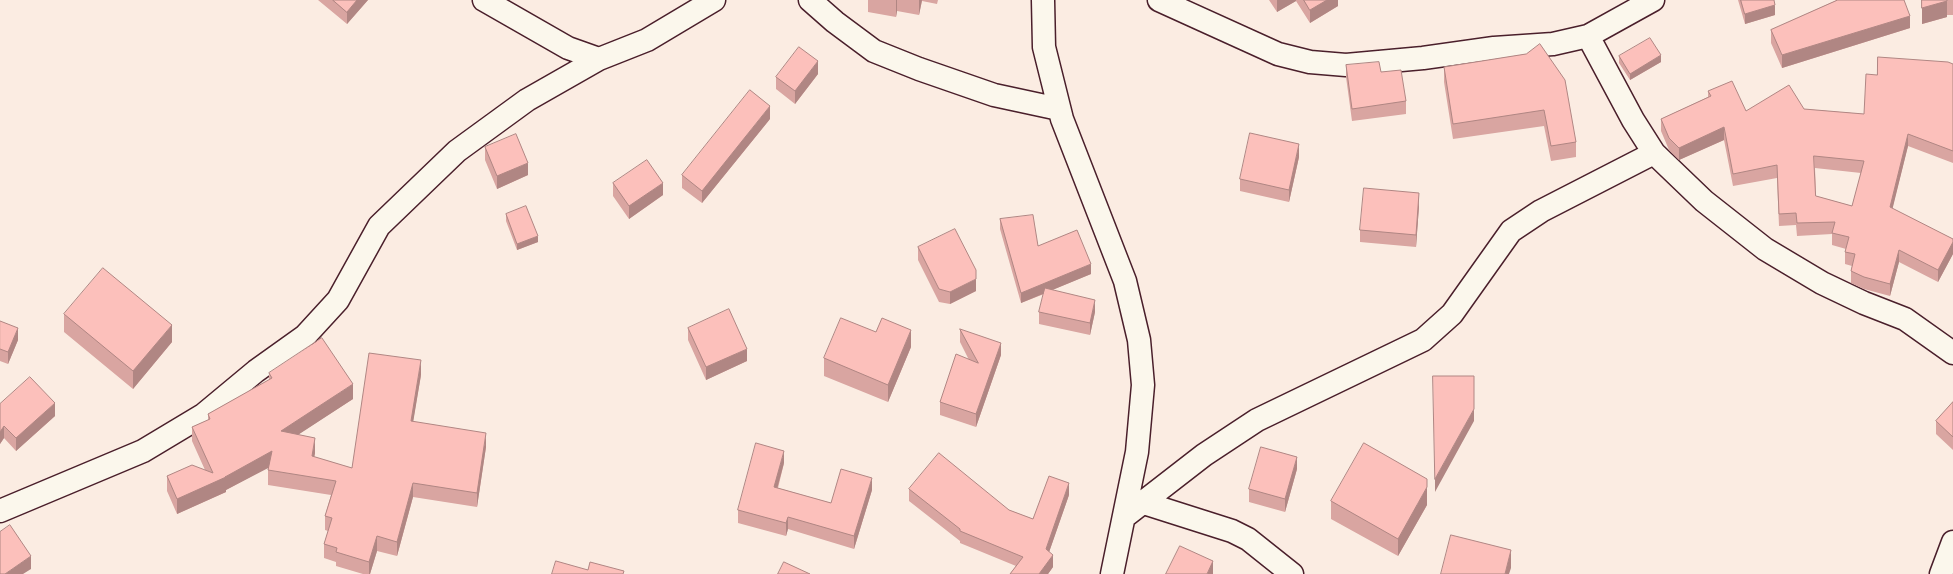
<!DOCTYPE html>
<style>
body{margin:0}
canvas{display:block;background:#fbece2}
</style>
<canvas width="1953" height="574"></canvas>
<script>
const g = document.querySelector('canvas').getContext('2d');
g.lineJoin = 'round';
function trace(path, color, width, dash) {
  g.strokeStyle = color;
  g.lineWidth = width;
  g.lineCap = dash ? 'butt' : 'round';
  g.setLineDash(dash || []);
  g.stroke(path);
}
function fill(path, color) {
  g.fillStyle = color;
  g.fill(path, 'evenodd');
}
const minor = new Path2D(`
 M484,0L568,48L599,59
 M810,0L835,22L874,51L919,69L994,95L1059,109
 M1043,0L1044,47L1062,119L1125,281L1139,340L1143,385L1137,452L1112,574
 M1159,0L1278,54L1310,62L1346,65L1423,58L1494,48L1553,44L1588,36L1653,0
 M1588,36L1633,120L1654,153L1704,201L1765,249L1822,283L1864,303L1905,319L1953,353
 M1144,503L1232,531L1248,539L1292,574
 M0,511L143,451L203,415L256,371L305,336L338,300L379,226L457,151L527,100L599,59L647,40L714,0
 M1124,517L1204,455L1257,420L1423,340L1452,314L1511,231L1541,211L1654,153
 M1941,574L1953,542`);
const wall = new Path2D(`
 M318,0H368L347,24Z
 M868,0H938L937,4L922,1L919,15L897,11L896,17L868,12Z
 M1269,0H1338V6L1310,23L1296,1L1277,12Z
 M1738,0H1774L1775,15L1745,24Z
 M1837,0H1904L1910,28L1782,68L1771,43V30Z
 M1922,0H1953V15H1947V17L1922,24Z
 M1526,54L1576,142V157L1551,161L1544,126L1453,139L1444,82V67Z
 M1619,56L1661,62L1630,80L1619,63Z
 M1953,64V163L1908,146L1892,209L1953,239V254L1938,282L1899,262L1890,296L1864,289L1851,283V271L1852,266L1845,264V252L1846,249L1832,245V234L1797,236L1796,225L1779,226L1777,178L1733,186L1724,140L1679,160L1669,150L1661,131V119L1708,97V91L1746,111L1804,109L1864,114L1877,75ZM1815,168L1861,173L1852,206L1816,196Z
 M1346,65L1381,72L1406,101V114L1352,121L1346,77Z
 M818,74L795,104L776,89V77Z
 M770,119L702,203L682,188V175Z
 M485,147L528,175L497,189L485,160Z
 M1299,157L1289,202L1240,191V179Z
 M613,183L663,195L629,219L613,196Z
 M1419,206L1416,247L1360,242V230Z
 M506,214L538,242L517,250L506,221Z
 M1000,219L1038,246L1091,274L1052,290L1095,312L1090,335L1039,324V312L1044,294L1021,303L1000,229Z
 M918,247L976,291L950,304L939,302L918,260Z
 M64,314L172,342L133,389L64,332Z
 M0,321L18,340L8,364L0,361Z
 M688,328L747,361L706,380L688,340Z
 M960,329L1001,355L976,427L940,415V402L969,360L960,342Z
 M911,347L888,402L824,376V358Z
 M269,373L353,399L297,435L315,453L314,457L352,468L421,375L413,421L486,447L477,507L413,497L397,556L377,551L370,574H363L336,566V562L324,558V544L328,531L325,530V516L331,495L268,485V467L226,490V492L177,514L167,491V476L205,470L192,441V427L208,420V414L269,380Z
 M1953,402V450L1936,434V421Z
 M0,404L55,416L16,451L4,438L0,444Z
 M784,463L778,488L831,503L872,490L854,549L788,529L786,536L738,523V510Z
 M1297,469L1285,512L1249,502V489Z
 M909,489L1009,510L1033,519L1069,495L1049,552L1053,567L1048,574H1010L1016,566L960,543V541L909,501Z
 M1331,501L1427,505L1398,556L1331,519Z`);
const shadedWall = new Path2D(`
 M357,0H368L347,24V12Z
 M896,0H897V11L896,17Z
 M919,0H922L919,15Z
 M1277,0H1296V1L1277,12Z
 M1327,0H1338V6L1310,23V10Z
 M1947,1V17L1922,24V8Z
 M1775,5V15L1745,24V14Z
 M1910,16V28L1782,68V55Z
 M1661,55V62L1630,80V74Z
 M818,61V74L795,104V91Z
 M770,106V119L702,203V191Z
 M1724,127V140L1679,160V148Z
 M1908,134V146L1890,219V207Z
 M1299,144V157L1289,202V190Z
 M528,163V175L497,189V176Z
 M663,183V195L629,219V206Z
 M1419,193V206L1416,247V235Z
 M538,236V242L517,250V244Z
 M1953,242V254L1938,282V270Z
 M1899,250V262L1890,296V284Z
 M1091,264V274L1021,303V293Z
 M976,279V291L950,304V292Z
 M1095,300V312L1090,335V323Z
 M172,325V342L133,389V371Z
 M18,328V340L8,364V352Z
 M911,330V347L888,402V385Z
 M1001,343V355L976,427V414Z
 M747,349V361L706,380V367Z
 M421,360V375L411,435V421Z
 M353,384V399L281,446V431Z
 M55,403V416L16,451V438Z
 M1474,409V421L1435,492V479Z
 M4,426V438L0,444V432Z
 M486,433V447L477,507V493Z
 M315,438V453L312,470V456Z
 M272,451V466L226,490V492L177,514V499L225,477Z
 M784,451V463L774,500V487Z
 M1297,457V469L1285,512V499Z
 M872,478V490L854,549V536Z
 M413,483V497L397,556V542Z
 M1069,483V495L1046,561V549Z
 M1427,487V505L1398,556V539Z
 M788,517V529L786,536V523Z
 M377,536V551L370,574H369V562Z
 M1511,550V568L1509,574H1505Z
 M1053,555V567L1048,574H1039Z
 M31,556V569L23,574H5Z
 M1213,561V574H1207Z`);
const building = new Path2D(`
 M333,0H357L347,12Z
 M1304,0H1327L1310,10Z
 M1741,0H1774L1775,5L1745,14Z
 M1838,0H1904L1910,16L1782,55L1771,30Z
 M1922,0H1947V1L1922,8Z
 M1650,38L1661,55L1630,74L1619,56Z
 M1540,44L1565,80L1576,142L1551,146L1544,110L1453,124L1444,67L1526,54Z
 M799,47L818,61L795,91L776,77Z
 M1878,57L1948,62L1953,64V151L1908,134L1890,207L1953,239V242L1938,270L1899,250L1890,284L1864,277L1851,271L1855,254L1845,252L1849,237L1832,233L1835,222L1797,223L1796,213L1779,214L1777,165L1733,174L1724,127L1679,148L1669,138L1661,119L1711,96L1708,91L1732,81L1746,111L1789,85L1804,109L1864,114L1866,74L1877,75ZM1814,156L1864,161L1852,206L1816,196Z
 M1379,62L1381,72L1401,70L1406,101L1352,109L1346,65Z
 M750,90L770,106L702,191L682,175Z
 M1250,133L1299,144L1289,190L1240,179Z
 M516,134L528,163L497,176L485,147Z
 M647,160L663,183L629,206L613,183Z
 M1364,188L1419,193L1416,235L1360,230Z
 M526,206L538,236L517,244L506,214Z
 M1033,215L1038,246L1077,230L1091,264L1021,293L1000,219Z
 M955,229L976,270V279L950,292L939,289L918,247Z
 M103,268L172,325L133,371L64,314Z
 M1045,288L1095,300L1090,323L1039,312Z
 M729,309L747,349L706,367L688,328Z
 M841,318L876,332L882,318L911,330L888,385L824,358Z
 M0,321L18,328L8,352L0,349Z
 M960,329L1001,343L976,414L940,402L956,354L978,363Z
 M322,338L353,384L281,431L315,438L312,456L352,468L369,353L421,360L411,421L486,433L477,493L413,483L397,542L377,536L369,562L336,552L337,548L324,544L332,518L325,516L336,481L268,470L272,451L225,477H226L177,499L167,476L192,465L213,473L192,427L210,419L208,414L272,378L269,373Z
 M1433,376H1474V409L1435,479Z
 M30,377L55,403L16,438L4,426L0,432V404Z
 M1953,402V437L1936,421Z
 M756,443L784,451L774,487L831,503L841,469L872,478L854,536L788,517L786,523L738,510Z
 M1364,443L1427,479V487L1398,539L1331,501Z
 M1261,447L1297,457L1285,499L1249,489Z
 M939,453L1009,510L1033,519L1049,476L1069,483L1046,549L1053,555L1039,574H1010L1023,557L960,531V529L909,489Z
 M10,525L31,556L5,574H0V532Z
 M1451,535L1511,550L1505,574H1441Z
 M1180,546L1213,561L1207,574H1166Z
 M556,561L588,570L590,562L624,571L623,574H552Z
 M784,562L810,574H778Z`);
trace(minor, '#4a1f2b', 25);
trace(minor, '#fbf7ec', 22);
fill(wall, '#d9a5a1');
fill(shadedWall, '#b08683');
fill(building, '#fcc0bb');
trace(building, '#b08683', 1);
</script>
